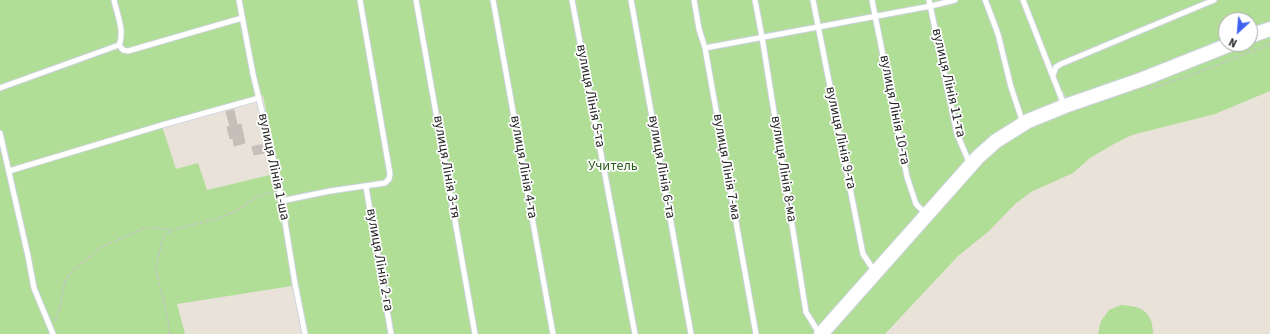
<!DOCTYPE html>
<meta charset="utf-8">
<style>
body{margin:0}
#map{position:relative;width:1270px;height:334px;overflow:hidden;background:#e9e2d8;font-family:"Source Sans 3",sans-serif}
canvas{display:block}
.north{position:absolute;left:1218px;top:12px;width:40px;height:40px;box-sizing:border-box;background:#fff;border:1px solid #a9a9a9;border-radius:50%;rotate:206deg;font-size:11px;font-weight:700;line-height:16px;text-align:center;color:#272727}
.north::after{content:'';display:block;margin:auto;width:14px;height:18px;background:#3e61f0;clip-path:polygon(50% 0,100% 100%,50% 72%,0 100%)}
</style>
<div id="map">
<canvas width="1270" height="334"></canvas>
<div class="north">N</div>
</div>
<script>
const g = document.querySelector('canvas').getContext('2d');
g.lineJoin = 'round';
function fill(path, color) {
  g.fillStyle = color;
  g.fill(path, 'evenodd');
}
function trace(path, color, width, dash) {
  g.strokeStyle = color;
  g.lineWidth = width;
  g.lineCap = dash ? 'butt' : 'round';
  g.setLineDash(dash || []);
  g.stroke(path);
}
function write(font, color, halo, rows, align = 'center') {
  g.font = font + ' "Source Sans 3",sans-serif';
  g.lineWidth = 3.5;
  g.setLineDash([]);
  g.textBaseline = 'middle';
  g.strokeStyle = halo;
  g.fillStyle = color;
  for (const [text, x, y, turn = 0] of rows) {
    g.save();
    g.translate(x, y);
    g.rotate((+turn || 0) * Math.PI / 180);
    g.textAlign = isNaN(turn) ? turn : align;
    if (halo) g.strokeText(text, 0, 0);
    g.fillText(text, 0, 0);
    g.restore();
  }
}
const green = new Path2D(`
 M0,0H1270V25L1250,32V20H1226V42L1070,99L1066,98L1062,90L1056,93L1058,99L1057,102L1023,119L815,334H308L263,95L162,126L176,169L198,163L207,190L274,174L288,252L292,286L177,304L185,334H56L36,287L21,215L26,256L31,288L50,334H0Z
 M1270,34V91L1215,114L1132,135L1114,144L1090,158L1073,173L1031,192L1015,204L989,231L958,256L885,334H827L981,160L1026,127L1144,83L1244,44H1250V42Z
 M1121,305C1142,306 1153,312 1153,334H1098L1101,321L1109,310Z`);
const building = new Path2D(`
 M234,110L237,125L241,124L245,143L234,146L233,138L230,139L227,127L230,126L226,112Z
 M262,145L264,153L254,155L252,147Z`);
const path = new Path2D(`
 M1150,89L1197,73L1270,44
 M55,321L59,310L65,281L72,271L102,247L144,228H159L172,230L220,218L238,210L256,197L274,191
 M169,334L168,319L156,270L161,244L165,235L172,230`);
const service = new Path2D(`
 M239,0L253,74L278,179L295,284L305,334
 M416,0L475,334
 M493,0L553,334
 M572,0L635,334
 M631,0L691,334
 M694,0L699,29L705,48L756,334
 M755,0L762,37L806,312L819,333
 M813,0L863,254L875,272
 M872,0L907,177L916,204L926,214
 M929,0L957,134L970,164
 M985,0L986,2L998,34L1011,87L1023,123
 M1023,0L1064,105
 M119,45L123,50L128,51L242,18
 M705,48L931,6L955,0
 M1053,75L1056,67L1061,64L1214,0
 M0,88L119,45C125,32 117,14 114,0
 M0,133L28,256L34,288L53,334
 M9,171L162,125L259,98
 M366,187L391,334
 M281,201L330,191L385,183L389,179L390,174L360,0`);
const secondary = new Path2D(`
 M1250,36L1270,29
 M821,334L978,157L996,141L1028,121L1065,106L1143,79L1231,44`);
const streetNames = [
 ["вулиця Лінія 11-та",948,83,77],
 ["вулиця Лінія 5-та",590,96,79],
 ["вулиця Лінія 10-та",894,110,79],
 ["вулиця Лінія 9-та",840,138,78],
 ["вулиця Лінія 1-ша",273,167,78],
 ["вулиця Лінія 3-тя",446,167,80],
 ["вулиця Лінія 4-та",523,167,80],
 ["вулиця Лінія 6-та",661,167,80],
 ["вулиця Лінія 7-ма",726,167,80],
 ["вулиця Лінія 8-ма",783,169,81],
 ["вулиця Лінія 2-га",379,260,80]
];
const parkNames = [
 ["Учитель",613,167]
];
fill(green, '#b0de97');
fill(building, '#c4bfb8');
trace(building, '#c4bdb3', 1);
trace(service, '#ced1df', 7);
trace(secondary, '#ced1df', 16);
trace(path, '#c3c3c3', 1.5, [3, 2]);
trace(service, '#fff', 5);
trace(secondary, '#fff', 14);
write('14px', '#272727', '#fff', streetNames);
write('14px', '#2a5e1c', '#fff', parkNames);
</script>
